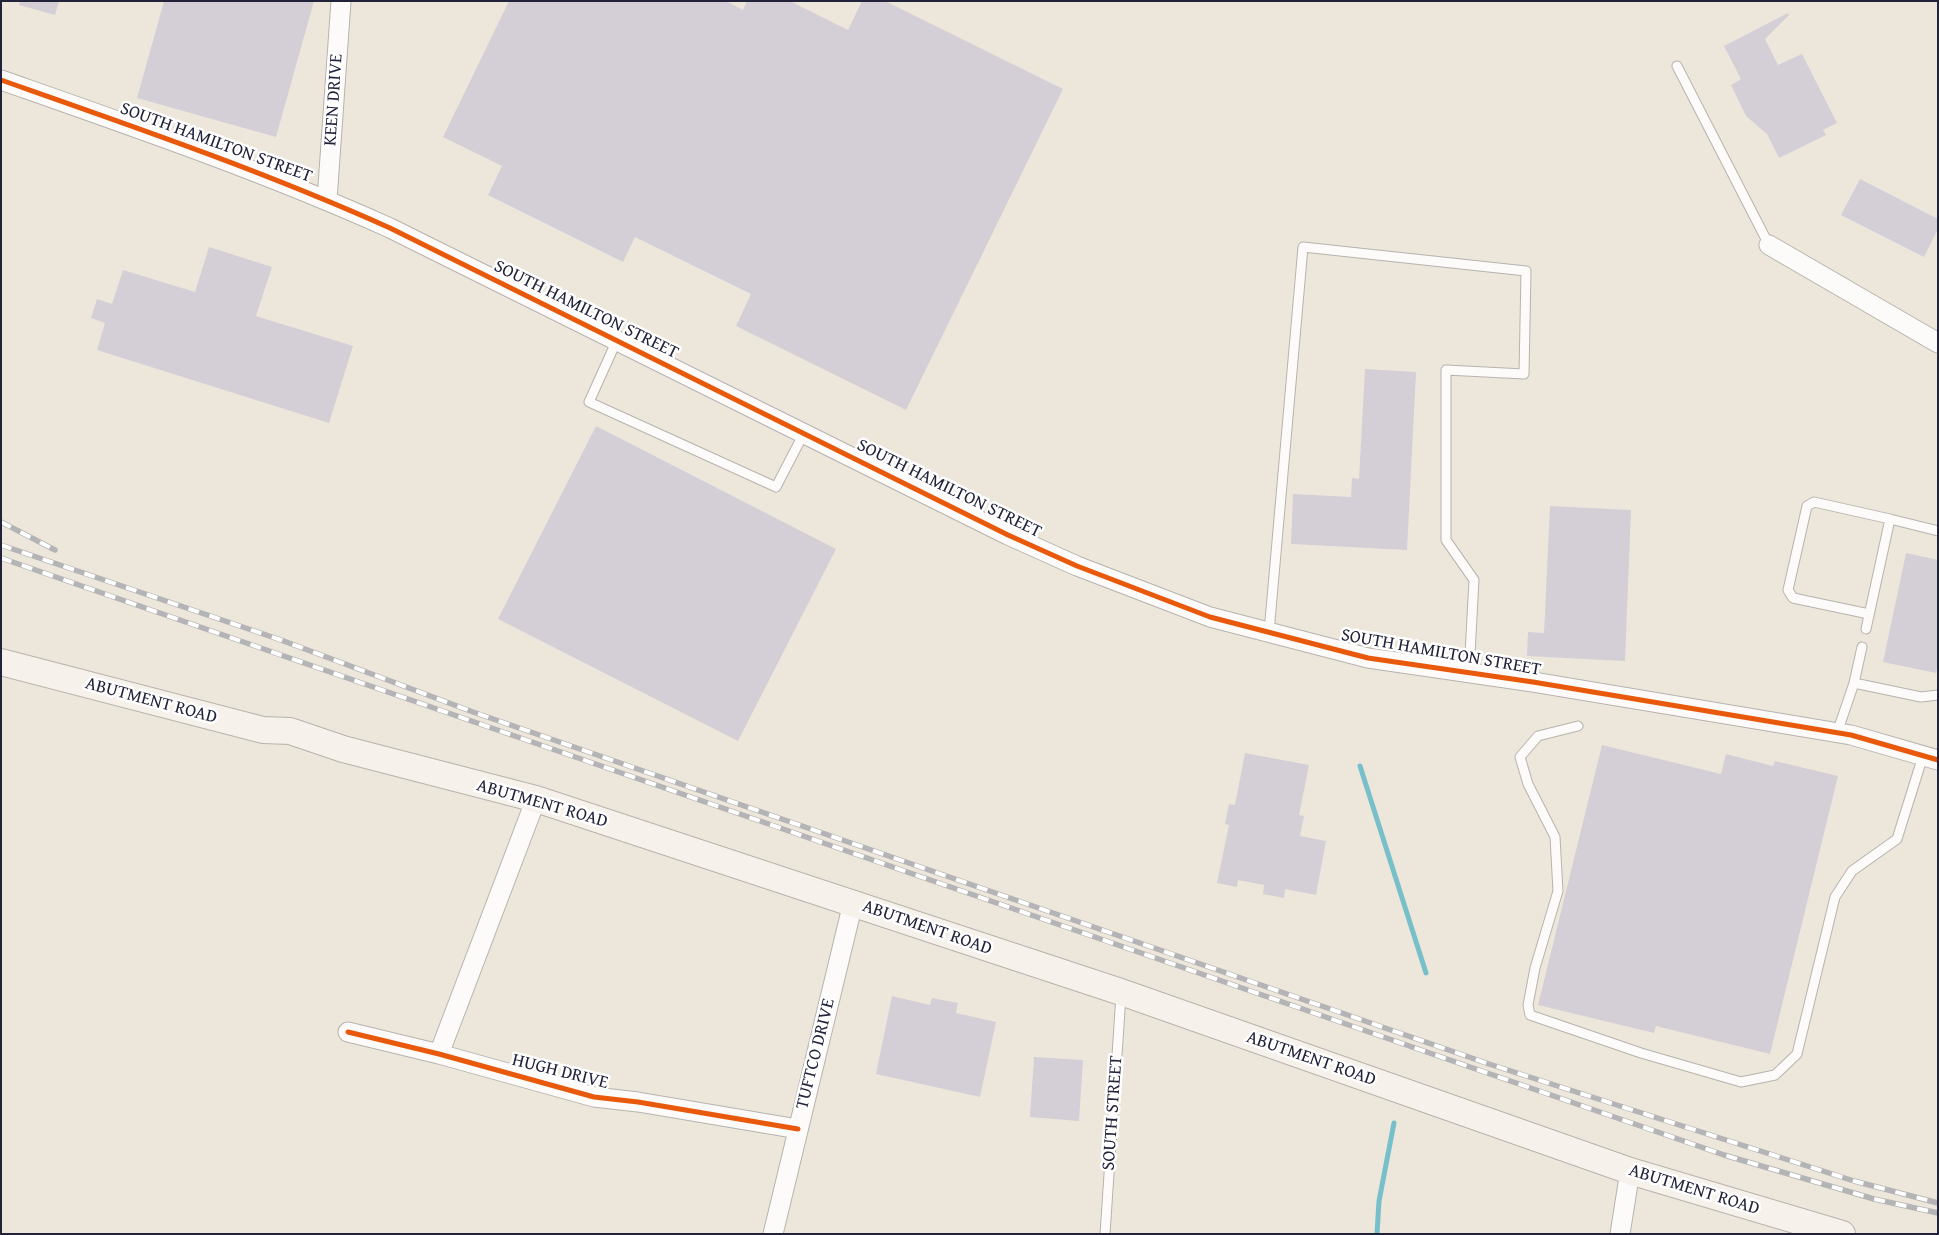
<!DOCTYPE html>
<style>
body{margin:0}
#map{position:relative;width:1939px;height:1235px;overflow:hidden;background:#ede7db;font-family:"Gentium Book Plus",serif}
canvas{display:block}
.frame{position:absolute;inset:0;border:2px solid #22223b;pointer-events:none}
</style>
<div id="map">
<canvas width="1939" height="1235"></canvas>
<div class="frame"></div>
</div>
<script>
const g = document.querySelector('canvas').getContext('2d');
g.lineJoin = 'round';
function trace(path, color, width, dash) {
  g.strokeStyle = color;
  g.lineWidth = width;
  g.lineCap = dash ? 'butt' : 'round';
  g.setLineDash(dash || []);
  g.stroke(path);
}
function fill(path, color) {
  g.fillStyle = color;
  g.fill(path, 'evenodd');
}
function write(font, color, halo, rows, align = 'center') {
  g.font = font + ' "Gentium Book Plus",serif';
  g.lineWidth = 5;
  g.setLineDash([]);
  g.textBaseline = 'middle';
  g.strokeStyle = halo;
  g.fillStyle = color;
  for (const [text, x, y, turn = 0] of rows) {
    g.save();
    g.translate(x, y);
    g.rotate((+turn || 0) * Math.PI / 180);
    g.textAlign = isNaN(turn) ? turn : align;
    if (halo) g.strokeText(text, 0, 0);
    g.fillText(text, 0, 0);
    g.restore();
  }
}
const stream = new Path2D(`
 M1360,766L1426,973
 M1377,1234L1379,1201L1394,1123`);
const building = new Path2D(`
 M20,1H59L55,15L19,5Z
 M164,1H314L276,137L137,98Z
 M509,1H726L743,10L747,1H790L848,30L862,1H885L1063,89L906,410L736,326L751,294L635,237L623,262L488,195L502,166L443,137Z
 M1788,13L1789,15L1765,39L1778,65L1802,54L1837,123L1823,130L1826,135L1779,158L1767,134L1746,116L1731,85L1741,79L1724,46Z
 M1860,179L1938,219V229L1924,257L1841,215Z
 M209,247L272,267L256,316L353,346L329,423L97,350L105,323L91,318L97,299L112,304L123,270L195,292Z
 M1365,369L1416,372L1407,550L1291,544L1293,494L1351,497L1352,478L1359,479Z
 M596,426L836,549L738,741L498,619Z
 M1550,506L1631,510L1625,661L1527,656L1528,632L1544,633Z
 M1906,553L1938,560V663L1936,673L1883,662Z
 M1602,745L1721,774L1726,754L1773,766L1775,761L1838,776L1770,1054L1656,1026L1654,1033L1538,1005Z
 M1245,753L1309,765L1299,815L1304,816L1300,836L1326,841L1316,895L1285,889L1284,898L1263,894L1264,885L1238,880L1237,887L1217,883L1229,825L1225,824L1229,804L1235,805Z
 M892,996L930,1005L932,998L958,1003L956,1013L996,1022L980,1097L876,1074Z
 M1034,1057L1083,1060L1079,1121L1030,1117Z`);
const lane = new Path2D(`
 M1677,66L1769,245
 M617,340L589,402L776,487L804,433
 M1869,614L1793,598L1788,590L1807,506L1814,502L1890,519
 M1866,629L1890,519L1938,531
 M1269,632L1303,247L1526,271L1524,374L1446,370V540L1474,580L1469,673
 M1862,647L1854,683L1921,697L1938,695
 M1578,726L1538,736L1520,757L1528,784L1555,837L1558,891L1535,968L1528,1005L1530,1015L1641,1053L1741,1082L1775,1075L1797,1054L1835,897L1852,871L1897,839L1923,756
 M1837,733L1854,683
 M1105,1234L1121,995`);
const street = new Path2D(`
 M1,80C132,126 263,171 390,228L1008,535L1077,566L1210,617L1368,658L1533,682L1851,735L1938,760
 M327,200L341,1
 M1769,245L1938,343
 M348,1032L439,1054L594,1097L638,1102L798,1129
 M439,1054L536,799
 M773,1234L853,903
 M1620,1234L1630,1171`);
const secondary = new Path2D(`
 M1,662L263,730L290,731L343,749L536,799L1121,992L1630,1171L1842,1234`);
const rail = new Path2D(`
 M1,522L55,550
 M1,545L281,640L473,712L1489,1064L1854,1181L1938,1203
 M1,558L1724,1155L1874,1199L1938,1213`);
const cycleway = new Path2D(`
 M1,80C132,126 263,171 390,228L1008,535L1077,566L1210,617L1368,658L1533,682L1851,735L1938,760
 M348,1032L439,1054L594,1097L638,1102L798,1129`);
const streetNames = [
 ["KEEN DRIVE",334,100,-86],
 ["SOUTH HAMILTON STREET",216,143,20],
 ["SOUTH HAMILTON STREET",586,310,26],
 ["SOUTH HAMILTON STREET",949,489,26],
 ["SOUTH HAMILTON STREET",1441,653,10],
 ["ABUTMENT ROAD",151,701,15],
 ["ABUTMENT ROAD",542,804,16],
 ["ABUTMENT ROAD",927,928,19],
 ["TUFTCO DRIVE",816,1054,-76],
 ["ABUTMENT ROAD",1311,1059,19],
 ["HUGH DRIVE",560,1072,14],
 ["SOUTH STREET",1113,1113,-86],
 ["ABUTMENT ROAD",1694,1190,17]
];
trace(stream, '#77c0ca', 5);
fill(building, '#d4cfd6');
trace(lane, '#b6b3ad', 11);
trace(street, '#b6b3ad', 21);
trace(secondary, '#b6b3ad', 28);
trace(lane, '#fcfbfa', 9);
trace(street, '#fcfbfa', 19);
trace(secondary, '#f6f1eb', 26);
trace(rail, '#b4b3b5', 5.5);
trace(rail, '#fff', 4, [11]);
trace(cycleway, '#e8590c', 5);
write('18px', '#22223b', '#fff', streetNames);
</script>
